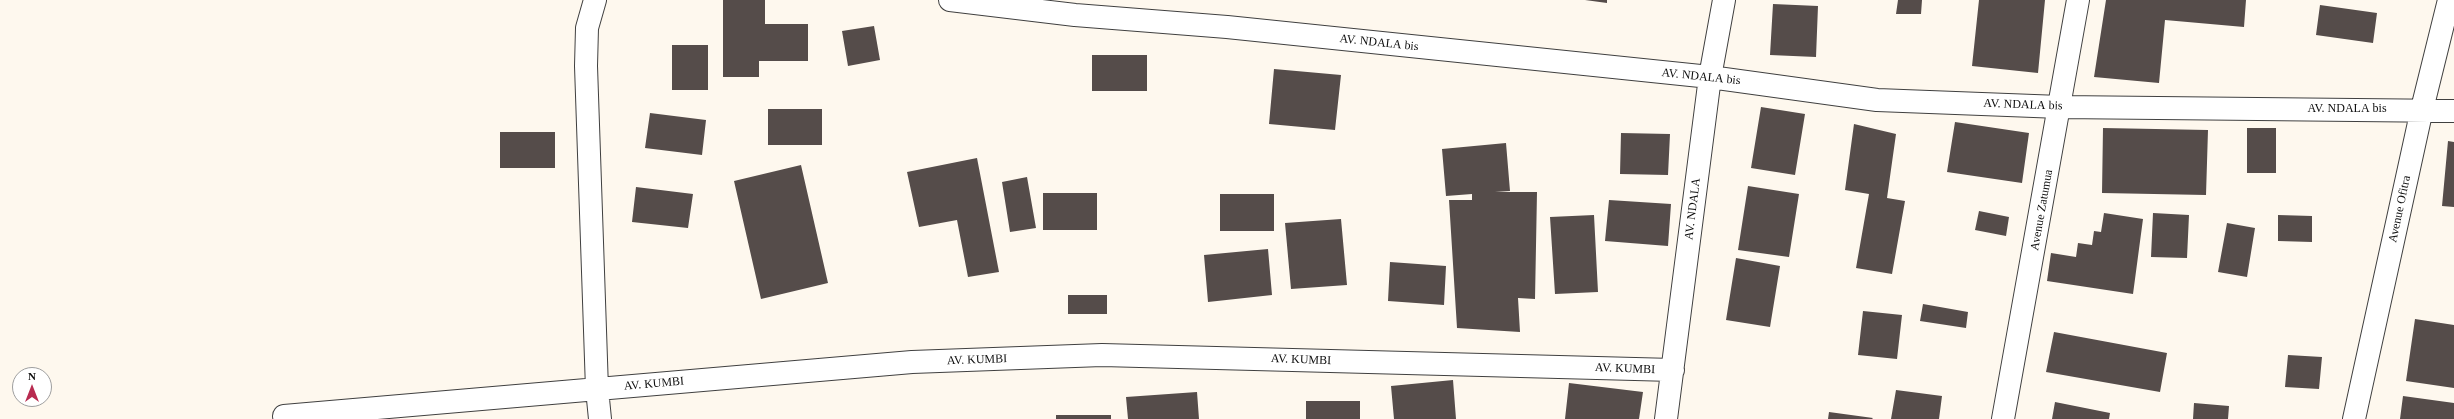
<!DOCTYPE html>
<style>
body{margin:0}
#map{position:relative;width:2454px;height:419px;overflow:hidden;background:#fef8ee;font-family:"Times New Roman",serif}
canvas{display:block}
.north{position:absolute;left:12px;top:367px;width:40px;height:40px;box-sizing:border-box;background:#fff;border:1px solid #9e9e9e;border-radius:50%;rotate:0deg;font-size:11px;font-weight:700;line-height:16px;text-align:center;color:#0d0d0d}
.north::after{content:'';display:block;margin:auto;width:14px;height:18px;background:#b82b50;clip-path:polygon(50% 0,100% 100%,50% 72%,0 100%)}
</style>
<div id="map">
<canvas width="2454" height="419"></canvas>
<div class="north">N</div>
</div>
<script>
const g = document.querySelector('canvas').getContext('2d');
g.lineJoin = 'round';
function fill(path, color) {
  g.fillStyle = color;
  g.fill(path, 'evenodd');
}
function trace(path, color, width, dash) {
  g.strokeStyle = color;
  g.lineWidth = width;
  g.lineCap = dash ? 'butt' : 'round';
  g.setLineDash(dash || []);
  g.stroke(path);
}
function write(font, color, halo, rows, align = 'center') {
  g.font = font + ' "Times New Roman",serif';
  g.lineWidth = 4;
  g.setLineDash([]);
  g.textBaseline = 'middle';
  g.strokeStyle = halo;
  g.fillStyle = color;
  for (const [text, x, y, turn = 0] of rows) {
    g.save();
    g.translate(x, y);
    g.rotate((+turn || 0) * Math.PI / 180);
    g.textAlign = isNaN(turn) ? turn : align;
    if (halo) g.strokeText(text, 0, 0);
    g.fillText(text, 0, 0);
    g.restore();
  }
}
const building = new Path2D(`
 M723,0H765V24H808V61H759V77H723Z
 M1585,0H1607V3Z
 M1898,0H1922L1921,14H1896Z
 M1979,0H2045L2038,73L1972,66Z
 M2106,0H2246L2244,27L2165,20L2159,83L2094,77Z
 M1773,4L1818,6L1816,57L1770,55Z
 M2320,5L2377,13L2373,43L2316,35Z
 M874,26L880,60L848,66L842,31Z
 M672,45H708V90H672Z
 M1092,55H1147V91H1092Z
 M1274,69L1341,75L1335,130L1269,124Z
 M1761,107L1805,114L1795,175L1751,168Z
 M768,109H822V145H768Z
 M650,113L706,120L702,155L645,148Z
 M1955,122L2029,133L2022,183L1947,172Z
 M1854,124L1896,134L1887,198L1905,201L1892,274L1856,268L1869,194L1845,190Z
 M2103,128L2208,130L2206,195L2102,193Z
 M2247,128H2276V173H2247Z
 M500,132H555V168H500Z
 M1621,133L1670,134L1668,175L1620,174Z
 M2448,141L2454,142V207L2442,206Z
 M1506,143L1510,191L1495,192H1537L1535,299L1518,298L1520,332L1457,328L1449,200H1472V194L1446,196L1442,149Z
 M977,158L999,272L968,277L957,220L919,227L907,172Z
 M801,165L828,283L761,299L734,181Z
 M1027,177L1036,228L1010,232L1002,182Z
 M1748,186L1799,194L1789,257L1738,250Z
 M636,187L693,194L688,228L632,222Z
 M1043,193H1097V230H1043Z
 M1220,194H1274V231H1220Z
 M1609,200L1671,204L1668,246L1605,241Z
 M1979,211L2009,217L2006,236L1975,230Z
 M2104,213L2143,219L2133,294L2047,281L2051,253L2076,257L2078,243L2092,245L2094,231L2101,232Z
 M2153,213L2189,215L2187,258L2151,257Z
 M1594,215L1598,292L1555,294L1550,217Z
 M2278,215L2312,216V242L2278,241Z
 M1341,219L1347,285L1291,289L1285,223Z
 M2227,223L2255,228L2247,277L2218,272Z
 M1268,249L1272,295L1208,302L1204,255Z
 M1736,258L1780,266L1770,327L1726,320Z
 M1390,262L1446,266L1444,305L1388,301Z
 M1068,295H1107V314H1068Z
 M1923,304L1968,312L1966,328L1920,321Z
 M1863,311L1902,315L1897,359L1858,355Z
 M2415,319L2454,325V388L2406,381Z
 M2054,332L2167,353L2160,392L2046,372Z
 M2288,355L2322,357L2319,389L2285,387Z
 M1453,380L1456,419H1394L1391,386Z
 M1569,383L1643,392L1639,419H1565Z
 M1896,390L1942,396L1939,419H1891Z
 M1197,392L1199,419H1128L1126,397Z
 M2403,396L2454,403V419H2400Z
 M1306,401H1360V419H1306Z
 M2055,402L2110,413L2109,419H2052Z
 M2194,403L2229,406L2228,419H2193Z
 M1829,412L1873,418L1872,419H1828Z
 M1056,415H1111V419H1056Z`);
const street = new Path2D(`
 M595,0L587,28L586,66L597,389L600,419
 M950,0L1075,15L1227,27L1710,77L1877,100L2060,107L2454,111
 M284,416L912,362L1102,355L1673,370
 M1666,419L1710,77L1724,0
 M2003,419L2078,0
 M2354,419L2422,109L2449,0`);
const streetNames = [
 ["AV. NDALA bis",1379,43,6],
 ["AV. NDALA bis",1701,77,6],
 ["AV. NDALA bis",2023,105,2],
 ["AV. NDALA bis",2347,109],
 ["AV. NDALA",1693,209,-83],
 ["Avenue Ofitra",2400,209,-78],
 ["Avenue Zatumua",2042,210,-80],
 ["AV. KUMBI",977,360,-2],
 ["AV. KUMBI",1301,360,2],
 ["AV. KUMBI",1625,369,2],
 ["AV. KUMBI",654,384,-5]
];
fill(building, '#554c4a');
trace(street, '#404040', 24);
trace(street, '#fff', 22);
write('12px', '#0d0d0d', '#fff', streetNames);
</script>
